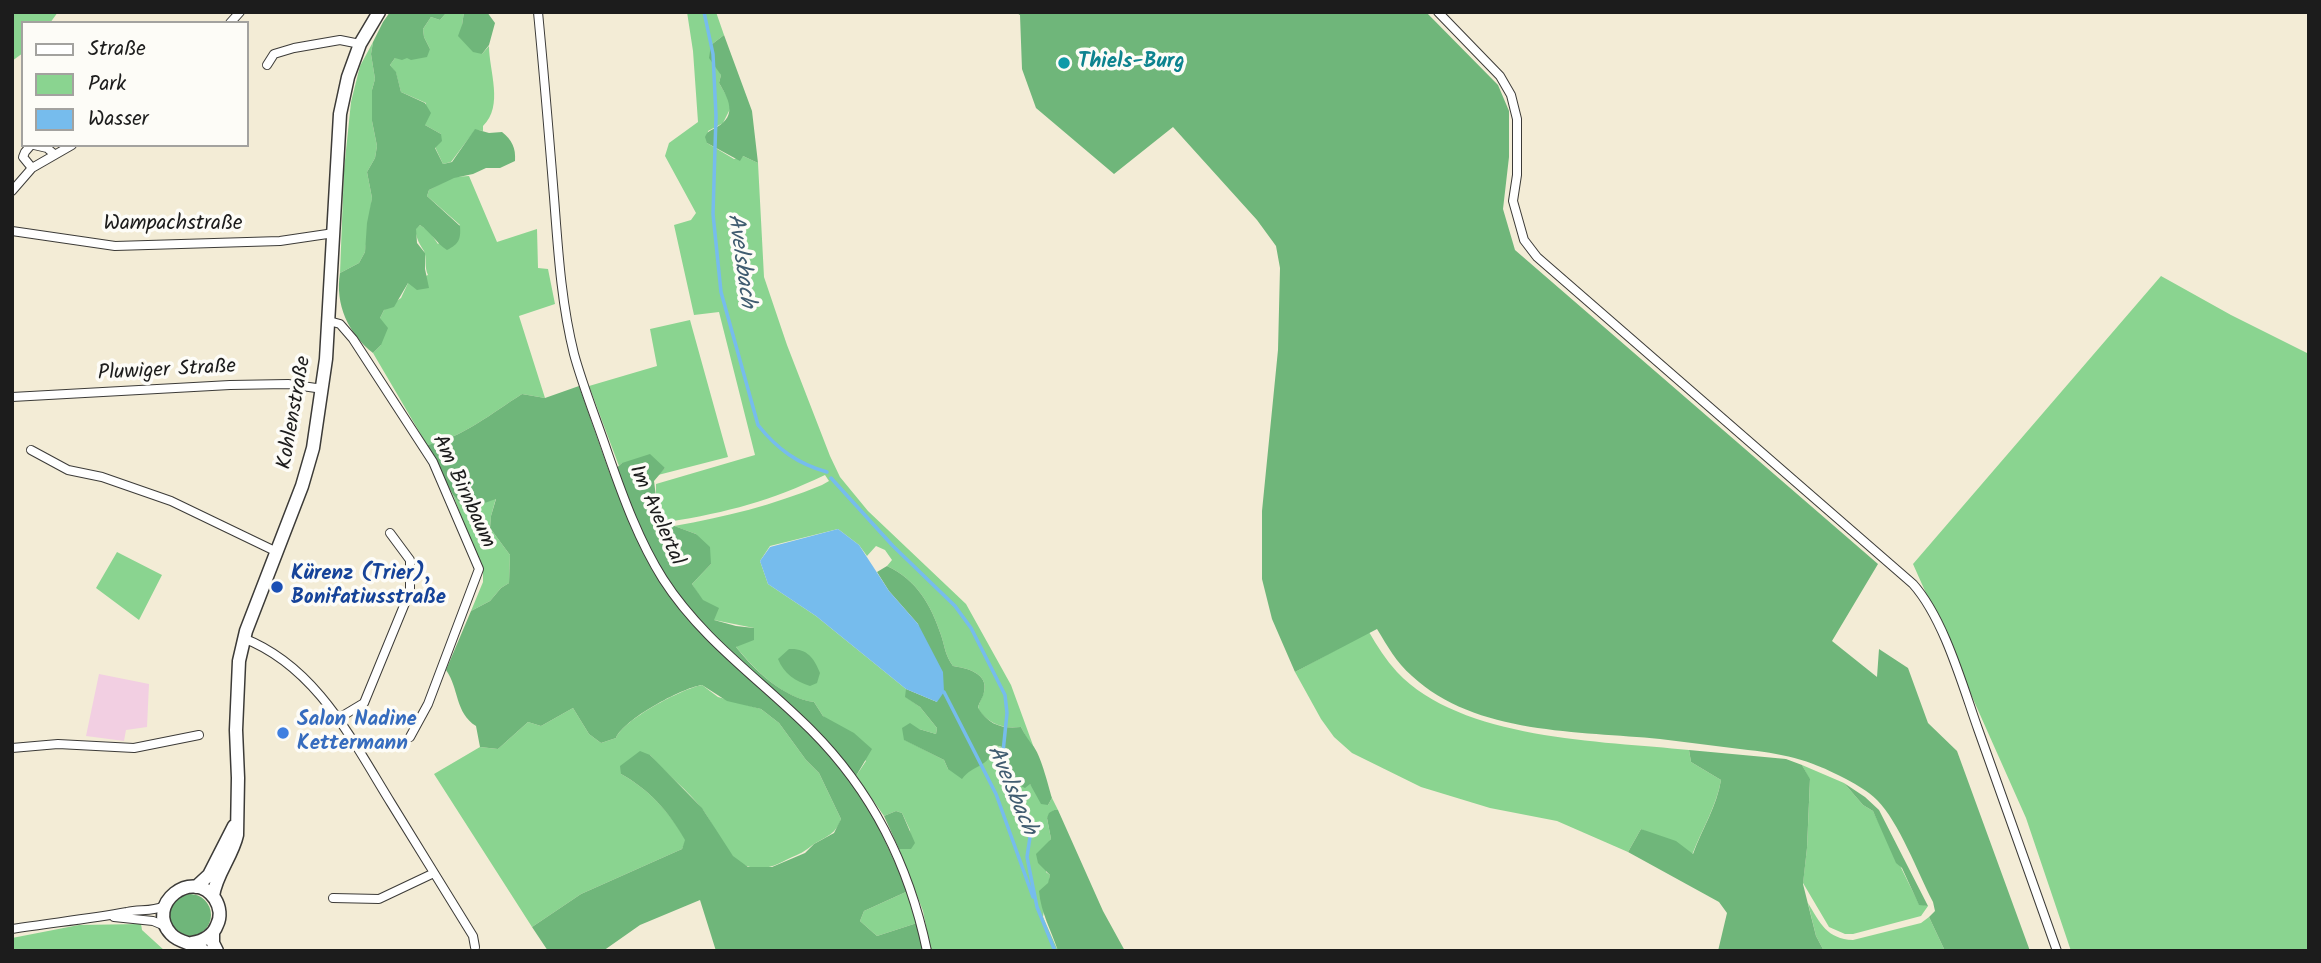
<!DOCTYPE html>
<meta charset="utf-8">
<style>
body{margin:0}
#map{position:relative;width:2321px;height:963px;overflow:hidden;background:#f3ecd6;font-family:Kalam,sans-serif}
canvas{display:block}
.frame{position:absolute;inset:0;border:14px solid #1c1c1c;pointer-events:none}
.legend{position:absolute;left:21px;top:21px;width:228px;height:126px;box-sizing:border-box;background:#fdfcf7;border:2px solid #a3a29f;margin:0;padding:9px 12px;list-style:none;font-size:21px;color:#1c1c1c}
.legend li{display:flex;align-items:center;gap:14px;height:35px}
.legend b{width:35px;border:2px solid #a3a29f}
</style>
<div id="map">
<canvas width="2321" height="963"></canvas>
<div class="frame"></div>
<ul class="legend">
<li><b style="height:9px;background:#fff"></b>Straße</li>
<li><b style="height:19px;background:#8ad490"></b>Park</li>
<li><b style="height:19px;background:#76bced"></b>Wasser</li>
</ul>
</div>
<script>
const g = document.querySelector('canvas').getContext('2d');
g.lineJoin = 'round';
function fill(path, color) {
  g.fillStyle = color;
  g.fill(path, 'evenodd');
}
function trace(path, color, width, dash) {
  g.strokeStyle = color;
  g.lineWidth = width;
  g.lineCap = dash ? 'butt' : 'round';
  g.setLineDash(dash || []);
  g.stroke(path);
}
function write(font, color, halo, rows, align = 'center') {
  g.font = font + ' Kalam,sans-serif';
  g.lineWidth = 7;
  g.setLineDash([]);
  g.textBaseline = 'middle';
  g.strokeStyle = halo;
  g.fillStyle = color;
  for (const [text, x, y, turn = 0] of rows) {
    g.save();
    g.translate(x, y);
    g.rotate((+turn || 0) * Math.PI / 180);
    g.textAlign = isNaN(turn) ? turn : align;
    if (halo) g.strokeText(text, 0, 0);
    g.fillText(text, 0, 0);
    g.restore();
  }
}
const built = new Path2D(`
 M99,674L149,684L147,727L126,730L124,741L86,736Z`);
const green = new Path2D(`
 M12,12H58L50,23H23V53L12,61Z
 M447,12H464L462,25L482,54L489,46C489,71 504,106 483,126V131L475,130L451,162L443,164L435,147L441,134L425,125L426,103L401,92L396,73L390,65L395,58L407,57L430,49L424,37L423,29L431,17L440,20Z
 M687,12H716L724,35L711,45L721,75L719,83L728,98L731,107L723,123L708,131L707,143L734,159L743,156L758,163L764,277L787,345L830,456L840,477L868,511L966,604L1011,685L1034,748L1029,743L1021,727C1002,729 989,724 978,709C979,702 982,698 984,692C989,673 966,668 953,666C945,655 945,647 941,635C931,605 917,580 887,566L892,560L885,550L876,546L867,556L859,545L838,529L770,546L760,561L768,584L816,616L906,689V697L920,707L937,728L936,734L919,729L905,740L944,760L948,769H969L995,745L1009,750L1008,772L1030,784L1048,805L1052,798L1058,810H1054L1047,818L1051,839L1046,846V872L1050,875L1043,917L1058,951H931L923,911L899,849H911L910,830L902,813L896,811L884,816L856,776L866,761L823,716L814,702C783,698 755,670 736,647L754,628L714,620L692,584L711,564L696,534L674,526C726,517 773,505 822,485L829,481L825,475C770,501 729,512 668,522L656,497V484L755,455L719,312L694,315L674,225L691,220L696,213L665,156L669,143L698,122L693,51Z
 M373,42L371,54L375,79L372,90V121L377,146L375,158L367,172L372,198L365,252L359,263L340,273L344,170L351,102L360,66Z
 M469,176L497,242L537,229L538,268L548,269L555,304L519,316L545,398L522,394C492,413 462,438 427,445L373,353L381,345L380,318L384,310L401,298L408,283L428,275C424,267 427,258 424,251C419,243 417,240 415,229L420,225L429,231L438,244L460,225L427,196L429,190L454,177Z
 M2161,276L2231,315L2309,354V951H2071L2026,818L1913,564Z
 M690,320L728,457L658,475L665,468L622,463L619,466L589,386L657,366L650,329Z
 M453,495L463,506H476L496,498L491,516L490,528L510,555L509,583L501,588L490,601L471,611L483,582V572Z
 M117,552L162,575L139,620L96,588Z
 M1369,632C1377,646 1386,660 1397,672C1461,740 1601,741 1689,750L1691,762L1721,780C1717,805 1702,829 1692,855L1641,829L1628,852L1557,821L1490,808L1421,787L1352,753L1334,737L1321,719L1295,672Z
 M702,685L718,697L761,709L779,723L806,760L819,773L841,819C836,834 827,836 814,844C807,849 804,852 797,855C779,862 772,871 750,867C727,862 716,827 703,810C688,790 666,774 650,755L621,774C650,790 669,812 686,840L682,849L581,894L532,927L434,774L480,747L498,749L528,722L541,726L573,708L589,734L601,743L616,738C623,720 681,689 702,685Z
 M1802,765L1844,783L1863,805L1873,811L1919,904L1928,906L1921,916L1853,934H1845L1829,927L1803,883L1807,848L1810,780Z
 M908,891L917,923L877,936L860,921L864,911Z
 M1808,903C1820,923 1827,939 1853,940L1921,923L1929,917L1945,951H1824L1816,936Z
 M141,924L142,930L165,951H12V938L79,925Z`);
const forest = new Path2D(`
 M390,12H447L440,20L431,17L423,29L424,37L430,49L427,57L411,60L407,58L402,60L395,58L390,65L396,72L401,92L425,103L431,113L425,125L441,134L442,141L435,148L443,164L452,162L475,129L489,133L502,132C512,140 516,148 515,161L500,168H486L473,174L454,178L429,190L427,196L460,226C461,239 459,244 447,250C436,243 431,232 420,225L416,229L417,243L425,253V269L429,288L417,290L408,283L394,307L384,310L380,318L388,328L381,345L373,353C348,333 335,305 340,273L359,263L365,252L367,223L372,198L367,172L375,158L377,146L372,121V90L375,79L371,54L373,42L383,22Z
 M464,12H487L495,23L489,45L482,54L473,52L458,36L462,25Z
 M1015,12H1426L1498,85L1509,111V157L1503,209L1515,250L1878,564L1832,641L1877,677L1879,649L1908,668L1928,723L1957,751L2030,951H1945L1929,917L1935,911L1933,902C1918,873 1899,822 1877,800C1868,791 1857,785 1846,779C1806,758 1784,754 1740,749C1713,746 1687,742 1660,739C1580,731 1475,735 1412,676C1396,662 1388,647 1377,629L1295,672L1272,619L1262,579V511L1278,350L1280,268L1276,246L1257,220L1173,127L1114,174L1036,108L1022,69L1020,15Z
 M724,35L752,111L758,163L743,156L740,161L707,143L705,137C708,130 711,131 717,127C738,115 728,98 719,83L721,75L709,58L711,45Z
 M579,386L610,474L622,463L650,454L665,468L654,481L656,497L669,524L696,534L710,547L711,564L692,584L703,600L719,608L714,620L736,626L754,628V640L736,647C754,670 784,698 814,702L823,716L854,733L872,749L856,776L849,779L874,817L908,891L864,911L860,921L877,936L917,923L923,951H716L700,900L640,925L603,951H548L532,927L581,894L682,849L685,840C669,812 650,790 621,774L620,766L640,751L650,755L702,808L733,856L748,867H772L805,853L814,844L834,833L841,819L819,773L806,760L779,723L761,709L727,701L702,685C681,688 623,720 616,738L601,743L589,734L573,708L541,726L528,722L498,749L480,747L476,726C455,713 459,688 446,670L471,611L490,601L501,588L509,583L510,555L490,528L491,516L496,499L476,506H463L453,495L427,445C462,438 492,413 522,394L545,398Z
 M887,566C917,580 931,605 941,635C945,647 945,655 953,666C966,668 989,673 984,692C983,698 979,702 978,708C989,725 1002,729 1021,727C1025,735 1029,741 1034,747C1042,759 1048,785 1052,798L1048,805L1041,804L1030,784L1025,788C1007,781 1008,767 1009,749L995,745C988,770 974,763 962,779L948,769L944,760L904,740L902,728L910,723L919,729L936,734L937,728L920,707L905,697L906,689L937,702L918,624L889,591L877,572Z
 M789,649C806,648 814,657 820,673L817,683L810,686C795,681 784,674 778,659Z
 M1689,750L1786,759L1802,765L1810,779L1807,848L1803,884L1816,936L1824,951H1718L1727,913L1719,902L1628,852L1641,829L1676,841L1693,854C1702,829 1717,806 1721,780L1691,762Z
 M1844,783L1865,797L1879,810L1928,906L1919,905L1902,868L1896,863L1873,811L1863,805Z
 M1054,810H1058L1103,911L1125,951H1058C1051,930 1041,913 1039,891L1048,883L1050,875L1038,863L1036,854L1051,839L1047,818L1049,813Z
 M896,811L902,813L915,843L911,849H899L884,816Z
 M169 915a21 21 0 1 1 42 0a21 21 0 1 1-42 0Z`);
const water = new Path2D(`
 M838,529L859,545L889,591L918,624L943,672L944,692L937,702L906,689L816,616L768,584L760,561L770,547Z`);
const stream = new Path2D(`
 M704,12L713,54L716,116L713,214L721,292L758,425C777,449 798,464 827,472
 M831,478L893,546L955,606L971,628L1005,695L1007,713L1002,762L1009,797L1030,837L1027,857L1037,907
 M944,692L996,794L1033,897
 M1037,907L1055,951`);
const minor = new Path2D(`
 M538,12C544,74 549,135 554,197C558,249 561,302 574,354C583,387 597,421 608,454C623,497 639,541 663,579C702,640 761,680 811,730C873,792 909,865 927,951
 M1438,12L1500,76L1511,95L1517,119V175L1513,201L1524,240L1537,257L1913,584C1944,619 1962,684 1978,729C2005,803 2031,877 2057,951
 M230,23L240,12
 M267,65L274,54L294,48L340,40L360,44
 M31,145L25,152L23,157L32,168
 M34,145L47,148L54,154
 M12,191L32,168L72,145
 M12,231L115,246L280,241L334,233
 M329,321L340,324L353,339L433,462L479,569L428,704L410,737
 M12,397L230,385L288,384L323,389
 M31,450L68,470L102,477L171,501L277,552
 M243,638C316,666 352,740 391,803C418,847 446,892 473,936L475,947
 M339,718L364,703L410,591V560L390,533
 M12,748L58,744L134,748L199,735
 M333,898L379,899L434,873
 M114,917L153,921L165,926
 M12,929C50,923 89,919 127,912C139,909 152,912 164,906`);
const secondary = new Path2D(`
 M196,887L209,875L234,826
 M213,896C216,874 232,857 237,835L238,778L236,730L239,661L246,631L302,486L313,448L326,359L340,114L348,77L360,44L379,12
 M213,932V943L217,951
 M192,943C203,941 213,936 217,925C221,917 220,907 215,899C193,866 144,905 171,934C180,944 194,942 204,951`);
const markers = [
 [1064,63,7,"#0f9aa8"],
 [277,587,7,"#1a4fb4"],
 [283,733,7,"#3f7fe0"]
];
const cultureNames = [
 ["Thiels-Burg",1078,63]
];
const streetNames = [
 ["Wampachstraße",173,225],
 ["Pluwiger Straße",167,372,-3],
 ["Kohlenstraße",296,413,-80],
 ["Am Birnbaum",462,492,65],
 ["Im Avelertal",655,516,66]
];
const transitNames = [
 ["Kürenz (Trier),",291,575],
 ["Bonifatiusstraße",291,599]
];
const shopNames = [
 ["Salon Nadine",297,721],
 ["Kettermann",297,745]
];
const waterNames = [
 ["Avelsbach",739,261,82],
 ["Avelsbach",1010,791,67]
];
fill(built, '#f2cfe2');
fill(green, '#8ad490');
fill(forest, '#6fb67a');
fill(water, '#76bced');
trace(stream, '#76bced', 3.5);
trace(minor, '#3c3b38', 10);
trace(secondary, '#3c3b38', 15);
trace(minor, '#fff', 8);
trace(secondary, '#fff', 12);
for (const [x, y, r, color] of markers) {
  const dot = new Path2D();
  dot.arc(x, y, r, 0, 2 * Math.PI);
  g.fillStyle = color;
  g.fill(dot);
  trace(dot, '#fdfcf7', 2.5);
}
write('bold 21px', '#0d838f', '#fdfcf7', cultureNames, 'left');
write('21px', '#1c1c1c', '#fdfcf7', streetNames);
write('bold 21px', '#164399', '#fdfcf7', transitNames, 'left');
write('bold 21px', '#366cbe', '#fdfcf7', shopNames, 'left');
write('italic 23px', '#405c70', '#fdfcf7', waterNames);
</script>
